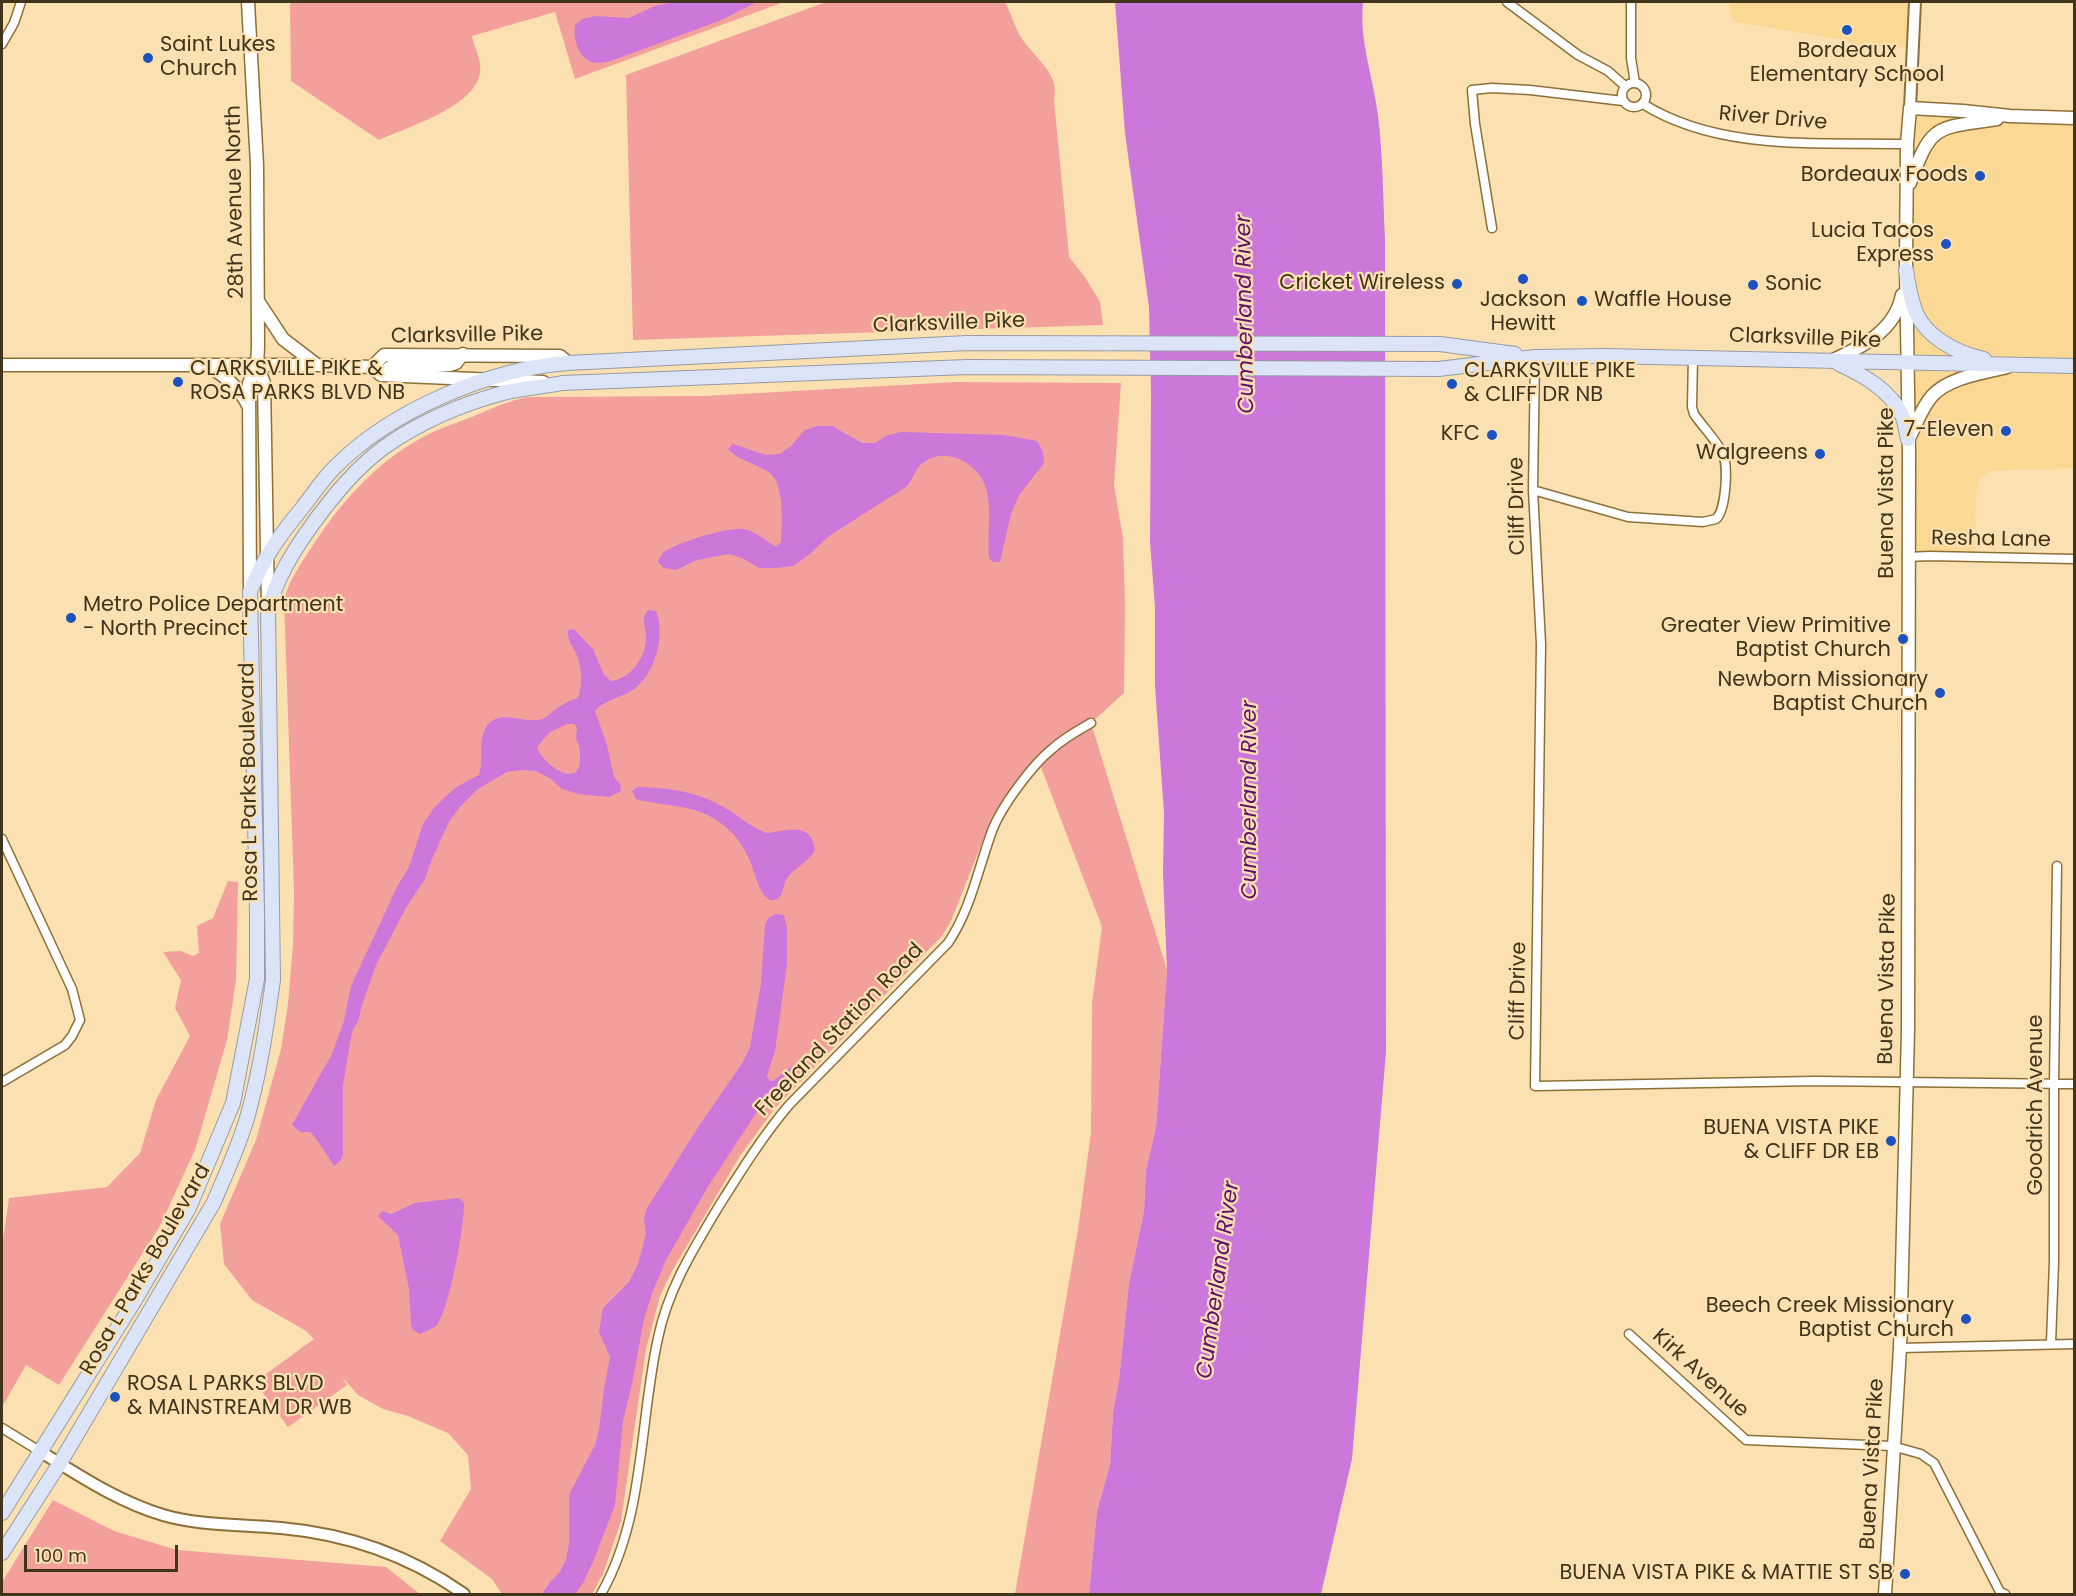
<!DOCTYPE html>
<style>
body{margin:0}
#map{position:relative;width:2076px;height:1596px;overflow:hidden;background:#fbe1b2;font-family:Poppins,sans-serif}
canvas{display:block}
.frame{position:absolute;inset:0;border:3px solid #40341c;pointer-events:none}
.scale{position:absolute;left:24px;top:1545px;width:154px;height:27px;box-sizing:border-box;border:3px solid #40341c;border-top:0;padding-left:8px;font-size:18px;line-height:21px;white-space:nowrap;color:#40341c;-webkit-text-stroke:4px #fbe1b2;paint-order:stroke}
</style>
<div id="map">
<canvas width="2076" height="1596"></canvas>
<div class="frame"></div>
<div class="scale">100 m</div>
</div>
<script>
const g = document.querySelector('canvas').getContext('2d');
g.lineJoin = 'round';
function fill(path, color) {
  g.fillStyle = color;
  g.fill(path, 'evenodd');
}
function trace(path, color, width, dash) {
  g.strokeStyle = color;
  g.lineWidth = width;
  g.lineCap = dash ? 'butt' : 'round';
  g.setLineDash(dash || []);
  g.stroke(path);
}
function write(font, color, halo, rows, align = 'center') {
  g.font = font + ' Poppins,sans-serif';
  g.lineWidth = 4.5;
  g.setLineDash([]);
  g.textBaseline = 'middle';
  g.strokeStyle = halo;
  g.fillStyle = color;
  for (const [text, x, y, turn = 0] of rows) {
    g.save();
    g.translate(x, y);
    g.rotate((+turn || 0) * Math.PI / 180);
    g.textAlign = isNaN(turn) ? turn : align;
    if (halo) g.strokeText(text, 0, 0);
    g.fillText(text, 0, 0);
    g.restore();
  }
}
const built = new Path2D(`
 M1730,2H1910L1908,48L1850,46L1849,41L1734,22L1730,13Z
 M1910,108L2074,118V468L1991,471L1980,478L1976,494L1975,557H1907Z`);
const green = new Path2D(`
 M290,2H784L575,79L555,12L472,36C474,47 482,61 480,72C476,107 407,127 379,140L291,81Z
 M826,2H1005C1010,11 1013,22 1018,32C1030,56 1061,71 1054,100L1069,257L1085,277L1100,302L1103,325L633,340L626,75Z
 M955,382L1121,383L1114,485L1123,538L1125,605L1124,693L1091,723L1167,970L1156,1127L1146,1170L1144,1211L1129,1283L1119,1380L1113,1413L1110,1465L1097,1511L1089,1594H1015L1078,1230L1091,1132L1092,1003L1102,927L1039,762L993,815L951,921L942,936L775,1108L740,1156L672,1271L660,1296L646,1349L621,1521L603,1574L592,1594H502L492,1579L440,1541L471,1489L468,1455L448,1433L408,1416L383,1409L358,1395L341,1376L347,1385L288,1427L255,1382L314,1339L306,1331L252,1300L224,1264L220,1224L256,1140L281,1049L288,1004L293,945L294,891L284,599C291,576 304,559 317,539C347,495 384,455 433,432C446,426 459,422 472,417C490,409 508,401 527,397L705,396Z
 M228,881L238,882L236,980L227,1040L195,1150L160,1226L59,1385L26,1365L2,1407V1246L9,1198L107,1187L140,1153L156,1100L190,1036L175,1008L181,980L163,952L181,951L193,956L199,953L197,926L213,918Z
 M53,1500L114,1531L177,1550L386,1567L420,1594H2V1582Z`);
const water = new Path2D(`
 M674,2H757L719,21L611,61C605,62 598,64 592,62C578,58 573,38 575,25L582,19L596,16L629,18L655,6Z
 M1115,2H1363C1359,41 1373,76 1378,115C1383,156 1383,198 1385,239L1386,1052L1352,1459L1321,1594H1089L1097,1511L1110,1465L1113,1413L1119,1380L1129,1283L1144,1211L1146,1170L1156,1127L1167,970L1163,873L1164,813L1155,686V607L1150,542L1151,394L1149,307L1125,133Z
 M817,426H832L862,443H875L886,436L901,432L1004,435L1037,441L1043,452L1044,463L1019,495L1011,514L1000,562H993L989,558C987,536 992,508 986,488C978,463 947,446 924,462C914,468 914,480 906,487L829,536L810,554L793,566L776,568H759L742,558L729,554L697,560L676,570L664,568L658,562C658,561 662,554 663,553C674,543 728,527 743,529C757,532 765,540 776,547L781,542C782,524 784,490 773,476C769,471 762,468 757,466C746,460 737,459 728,449L733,444L766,455L780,454L791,446L805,430Z
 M648,610L656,611C666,636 655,674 633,690C621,698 605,699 595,711L607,745L614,777L620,784L621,791L609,797L578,794L562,789L551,779L536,771L522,770L507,772L478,789L459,808L449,822L432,859L425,879L407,906L376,965L361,1008L359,1019L352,1032L343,1085V1155L340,1161L334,1166C327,1155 319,1141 310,1132H300L292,1125L332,1054L344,1021L351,986L398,885L409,867L423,824L434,808L445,797L458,786L479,775C484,761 478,743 485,729C497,706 524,725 542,719C549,716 554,709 561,706C566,702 572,700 578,698C583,684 582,667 576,653C572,645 567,640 568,630L574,629L593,649L604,675L611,681C631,679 647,656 646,636C646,625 640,621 648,610ZM567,724H574L577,728L576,739C580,747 580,749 580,757C582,791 543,766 537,747L550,732Z
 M638,787C671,788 699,792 727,809C740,817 752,828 767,833C786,831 811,820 815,850C808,863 793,868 786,880C782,887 784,901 771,900C760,898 754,870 750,861C746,852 740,841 733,834C703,802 674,809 636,799L632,791Z
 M776,914L784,915L787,928V964L775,1051L767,1076L769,1080L773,1081L819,1046L789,1078L768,1095L709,1185L666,1260L653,1291L644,1319L632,1384L623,1421L615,1505L593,1562L583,1583L575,1594H542L551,1581L560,1572L566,1559L569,1544V1495L595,1445L599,1430L604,1389L610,1357L599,1332L603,1308L629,1282L638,1264L646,1234L644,1218L647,1208L699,1126L743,1062L750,1047L761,984L765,924L769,917Z
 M459,1198L464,1203C465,1223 449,1313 436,1326C432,1329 425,1332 420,1334L413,1330L411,1325L409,1289L398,1235L378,1216L382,1211L391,1214L415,1203Z`);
const minor = new Path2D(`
 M1507,2L1578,55L1608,71L1625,86
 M1631,2V58L1635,83
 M2,44L14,23L21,2
 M1622 95a12 12 0 1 1 24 0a12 12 0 1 1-24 0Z
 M1643,104C1720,152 1820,142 1907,144
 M1492,228L1475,124L1472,90L1492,88L1530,90L1623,101
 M1535,357L1533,490L1541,644L1535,1086L1815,1081L2074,1084
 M1533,490L1628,517L1703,522L1716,519C1726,510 1729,464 1722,452C1715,439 1703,427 1694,414L1692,407L1693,357
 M1907,557L1930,556L2074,559
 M2,839L72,989L80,1020L72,1036L65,1045L2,1082
 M1629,1334L1746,1440L1892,1446L1921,1454L1934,1463L2000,1592L2005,1594
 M2051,1343L2054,1262V1084L2057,866
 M1900,1348L2074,1344
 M2,1428L41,1452
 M601,1594C645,1517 639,1423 658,1338C668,1289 694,1248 719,1206C741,1171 762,1137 789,1105L948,943C971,909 978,869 992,831C1001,807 1032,765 1052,749C1064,738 1077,731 1091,723`);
const tertiary = new Path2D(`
 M1910,108L1915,2
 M41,1452C80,1476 119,1502 163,1515C200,1526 242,1524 281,1528C347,1534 410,1556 464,1594`);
const secondary = new Path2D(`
 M248,2L257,165L258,347L257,365L249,383L250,592
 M1910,183C1932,122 1936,129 1997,119
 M258,301L283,339L317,365
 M1831,361C1862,347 1895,331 1902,295
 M2,365H317L372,367L381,375L543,382
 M207,365C225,376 240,388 249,407
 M257,365L264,383L268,606
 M372,367L384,355L560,356L568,363
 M384,372L390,367L450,365L456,363L463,354
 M1909,438C1916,425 1922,407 1932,396C1949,377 1984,373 2007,367
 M1885,1594L1900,1348L1908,1030L1909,453L1906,263L1907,144L1910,108L1963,111L2010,116L2074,118`);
const primary = new Path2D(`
 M1906,270C1908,282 1910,296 1914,307C1923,336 1956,353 1984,359
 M1839,364C1863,375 1890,390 1902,415C1905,422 1906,432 1908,439
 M2,1513L135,1300L189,1208L233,1103L257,979V914L250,592C263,558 280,535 303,507C313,494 323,479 334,468C391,410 489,369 568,363L967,343L1440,344L1515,354
 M2,1553L60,1463L214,1202C227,1171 242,1139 250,1107C261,1065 267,1023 273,980L268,609C278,576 292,553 312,525C332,497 356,468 383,448C418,423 462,404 503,393C522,388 543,387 562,383L967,367L1439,369L1535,357L1604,356L2074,366`);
const markers = [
 [1847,30,6,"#1b52be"],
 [148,58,6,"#1b52be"],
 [1980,176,6,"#1b52be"],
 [1946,244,6,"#1b52be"],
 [1523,279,6,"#1b52be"],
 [1457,284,6,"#1b52be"],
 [1753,285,6,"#1b52be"],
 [1582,301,6,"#1b52be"],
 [178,382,6,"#1b52be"],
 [1452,384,6,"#1b52be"],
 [2006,431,6,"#1b52be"],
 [1492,435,6,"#1b52be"],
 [1820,454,6,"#1b52be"],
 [71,618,6,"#1b52be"],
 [1903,639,6,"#1b52be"],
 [1940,693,6,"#1b52be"],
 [1891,1141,6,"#1b52be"],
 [1966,1319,6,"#1b52be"],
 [115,1397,6,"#1b52be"],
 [1905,1574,6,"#1b52be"]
];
const poiNames = [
 ["Saint Lukes",160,46,"left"],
 ["Church",160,70,"left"],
 ["Bordeaux",1847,52,"center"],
 ["Elementary School",1847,76,"center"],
 ["Bordeaux Foods",1968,176],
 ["Lucia Tacos",1934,232],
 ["Express",1934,256],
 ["Cricket Wireless",1445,284],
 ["Sonic",1765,285,"left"],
 ["Jackson",1523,301,"center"],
 ["Hewitt",1523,325,"center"],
 ["Waffle House",1594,301,"left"],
 ["CLARKSVILLE PIKE &",190,370,"left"],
 ["ROSA PARKS BLVD NB",190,394,"left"],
 ["CLARKSVILLE PIKE",1464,372,"left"],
 ["& CLIFF DR NB",1464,396,"left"],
 ["7-Eleven",1994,431],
 ["KFC",1480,435],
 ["Walgreens",1808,454],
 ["Metro Police Department",83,606,"left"],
 ["- North Precinct",83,630,"left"],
 ["Greater View Primitive",1891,627],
 ["Baptist Church",1891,651],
 ["Newborn Missionary",1928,681],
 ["Baptist Church",1928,705],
 ["BUENA VISTA PIKE",1879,1129],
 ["& CLIFF DR EB",1879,1153],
 ["Beech Creek Missionary",1954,1307],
 ["Baptist Church",1954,1331],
 ["ROSA L PARKS BLVD",127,1385,"left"],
 ["& MAINSTREAM DR WB",127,1409,"left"],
 ["BUENA VISTA PIKE & MATTIE ST SB",1893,1574]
];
const streetNames = [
 ["River Drive",1773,119,5],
 ["28th Avenue North",236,202,-91],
 ["Clarksville Pike",949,324,-2],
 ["Clarksville Pike",467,336,-1],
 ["Clarksville Pike",1805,339,2],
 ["Buena Vista Pike",1888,493,-90],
 ["Cliff Drive",1518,506,-91],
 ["Resha Lane",1991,540,1],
 ["Rosa L Parks Boulevard",250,782,-91],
 ["Buena Vista Pike",1888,979,-89],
 ["Cliff Drive",1519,991,-89],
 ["Freeland Station Road",840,1030,-46],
 ["Goodrich Avenue",2037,1105,-90],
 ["Rosa L Parks Boulevard",146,1270,-60],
 ["Kirk Avenue",1700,1374,42],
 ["Buena Vista Pike",1873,1464,-87]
];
const waterNames = [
 ["Cumberland River",1246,314,-91],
 ["Cumberland River",1250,800,-90],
 ["Cumberland River",1219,1280,-82]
];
fill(built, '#fcd895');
fill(green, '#f3a09d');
fill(water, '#cc77da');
trace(minor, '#8d6f37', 11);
trace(tertiary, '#8d6f37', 14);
trace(secondary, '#8d6f37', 15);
trace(primary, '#969ca6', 16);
trace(minor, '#fff', 8);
trace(tertiary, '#fff', 10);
trace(secondary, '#fff', 12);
trace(primary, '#dce5f7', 14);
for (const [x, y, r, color] of markers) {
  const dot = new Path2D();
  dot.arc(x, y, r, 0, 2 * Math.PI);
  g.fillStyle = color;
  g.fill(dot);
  trace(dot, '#fbe1b2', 2);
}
write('21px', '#40341c', '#fbe1b2', poiNames, 'right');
write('21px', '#40341c', '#fbe1b2', streetNames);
write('italic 22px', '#600f6c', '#fbe1b2', waterNames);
</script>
